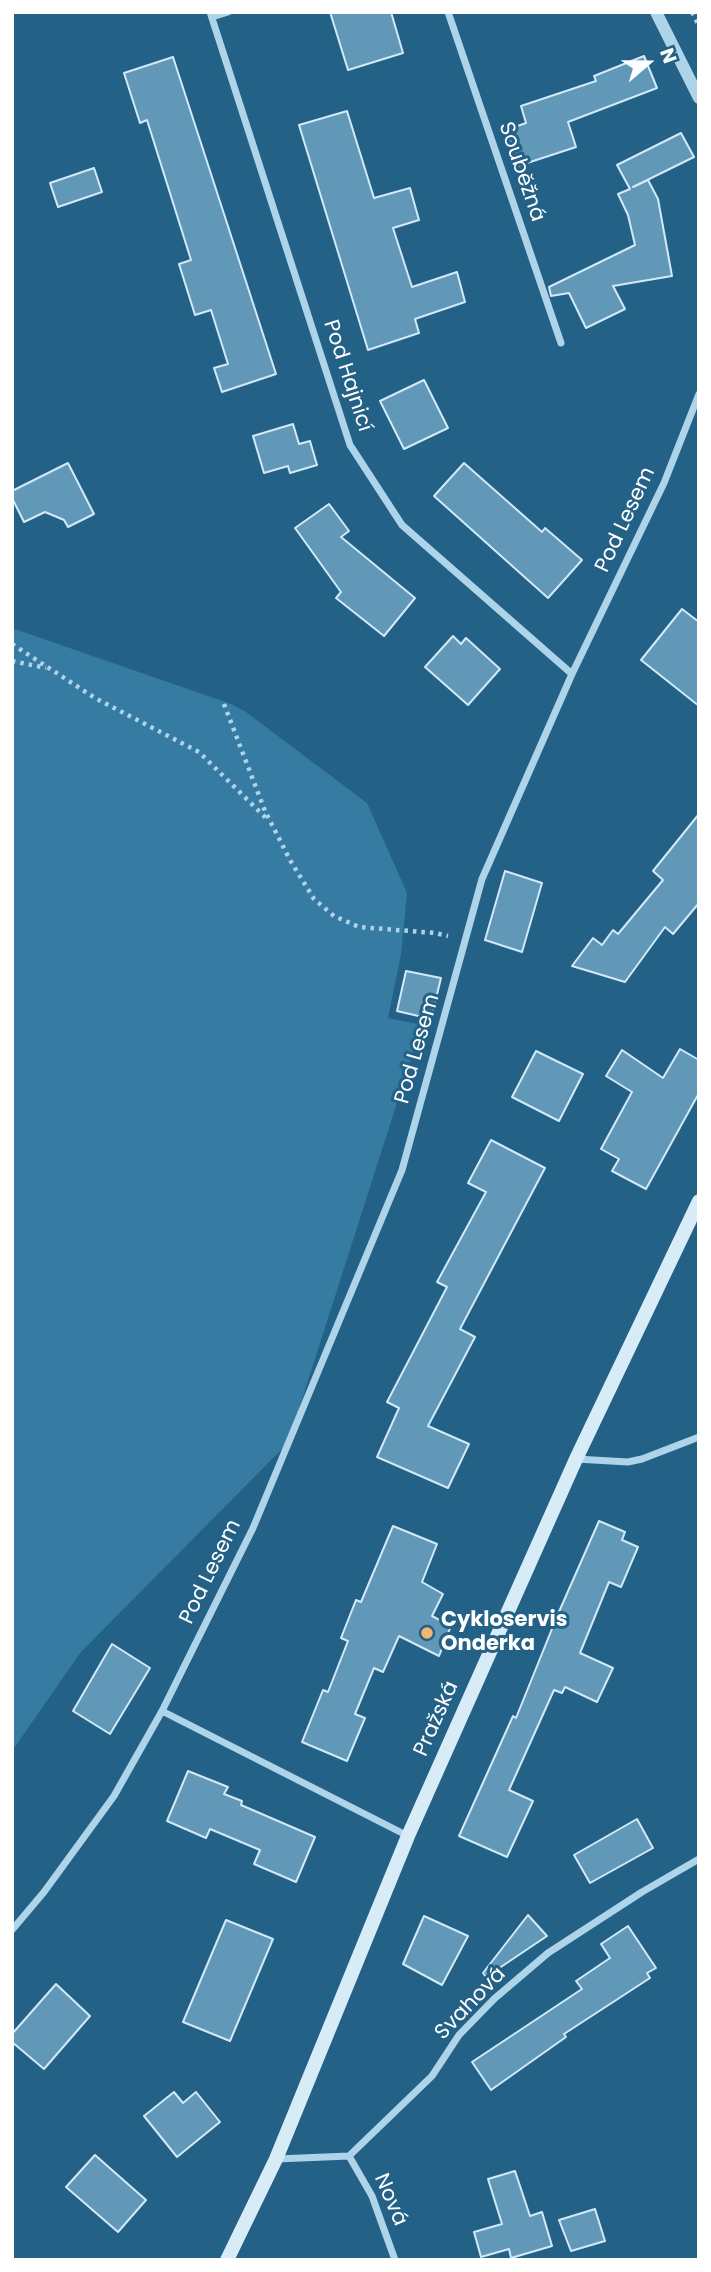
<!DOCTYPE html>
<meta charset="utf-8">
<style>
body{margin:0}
#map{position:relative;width:711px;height:2272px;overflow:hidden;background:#246186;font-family:Poppins,sans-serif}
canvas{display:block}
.frame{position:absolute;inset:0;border:14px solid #fff;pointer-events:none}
.north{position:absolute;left:613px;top:28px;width:70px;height:70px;-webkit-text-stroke:5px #246186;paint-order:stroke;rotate:70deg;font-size:19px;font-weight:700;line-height:28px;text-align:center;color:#fff}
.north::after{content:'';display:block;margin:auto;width:24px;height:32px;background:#fff;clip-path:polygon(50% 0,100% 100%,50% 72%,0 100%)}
</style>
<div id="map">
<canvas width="711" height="2272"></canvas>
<div class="frame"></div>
<div class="north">N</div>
</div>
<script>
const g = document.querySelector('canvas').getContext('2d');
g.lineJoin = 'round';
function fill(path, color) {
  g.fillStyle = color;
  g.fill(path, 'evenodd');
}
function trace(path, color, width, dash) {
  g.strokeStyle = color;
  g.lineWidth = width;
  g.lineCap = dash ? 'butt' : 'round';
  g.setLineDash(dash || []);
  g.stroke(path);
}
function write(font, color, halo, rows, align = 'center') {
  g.font = font + ' Poppins,sans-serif';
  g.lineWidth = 6;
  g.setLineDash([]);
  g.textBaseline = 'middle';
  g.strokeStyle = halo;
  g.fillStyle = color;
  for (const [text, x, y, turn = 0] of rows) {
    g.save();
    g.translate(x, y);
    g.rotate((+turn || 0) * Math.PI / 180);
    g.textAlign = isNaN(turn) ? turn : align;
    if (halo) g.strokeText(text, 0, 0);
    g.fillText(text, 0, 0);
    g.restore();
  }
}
const green = new Path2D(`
 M12,628L231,704L246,712L367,803L407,893L401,955L388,1018L422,1025L288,1443L81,1652L12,1751Z`);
const building = new Path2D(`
 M330,12H391L403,53L348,70Z
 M644,56L657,88L568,122L576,147L515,167L503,131L526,123L521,106L596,81L594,76Z
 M173,57L276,374L222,392L214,368L228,364L211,310L195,315L179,264L191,260L147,120L140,123L124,73Z
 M347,111L374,198L410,188L419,220L393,228L412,287L457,272L465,302L415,319L419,333L368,350L299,125Z
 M681,133L694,157L633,187L648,180L658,199L672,276L613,286L625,309L586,328L569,293L551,296L549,287L635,245L628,215L618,194L630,189L617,165Z
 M94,168L102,192L58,207L50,183Z
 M424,380L448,428L404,449L380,401Z
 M293,424L299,444L310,441L317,465L290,473L288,466L264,473L253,436Z
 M68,463L94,514L68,527L64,520L45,512L24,522L12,498V491Z
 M464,463L542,532L545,528L582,560L548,598L434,496Z
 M329,504L349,531L341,537L415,598L384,636L336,598L341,592L295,528Z
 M682,609L699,622V706L641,660Z
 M453,636L461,644L466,638L500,669L468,705L425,667Z
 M699,814V903L673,934L665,927L625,982L572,966L593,938L602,945L613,930L618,934L663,880L653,871Z
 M505,871L542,883L522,952L485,940Z
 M406,971L441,978L431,1019L397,1011Z
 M680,1049L699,1060V1093L646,1189L612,1171L619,1159L601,1149L632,1092L606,1076L622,1050L663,1078Z
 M536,1051L583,1074L559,1121L512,1097Z
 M491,1140L545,1168L460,1329L475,1337L428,1426L469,1444L448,1488L377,1457L399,1408L387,1402L447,1287L437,1282L486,1192L468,1183Z
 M599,1521L625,1532L622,1540L638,1547L621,1587L609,1582L580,1653L613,1668L597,1702L565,1687L562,1693L554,1690L509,1790L533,1801L507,1857L459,1836L513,1716L516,1718L558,1614Z
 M393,1526L437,1544L422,1582L443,1594L432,1616L451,1626L439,1656L399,1636L383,1672L374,1668L355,1714L365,1718L347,1761L302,1742L323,1690L328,1692L348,1641L341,1638L356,1600L361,1602Z
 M112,1644L150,1668L110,1734L73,1711Z
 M188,1771L228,1787L224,1794L242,1801L241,1805L315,1837L296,1882L254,1864L260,1850L210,1829L206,1838L167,1821Z
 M637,1819L653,1848L590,1883L574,1855Z
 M528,1915L547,1936L486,1977L483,1973Z
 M424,1916L468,1936L442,1985L403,1964Z
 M226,1920L273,1939L230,2041L183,2022Z
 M628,1926L656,1968L647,1973L650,1978L564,2034L566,2037L491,2090L472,2062L582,1989L576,1981L610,1958L601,1944Z
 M56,1984L90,2016L44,2069L12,2042V2034Z
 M174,2092L183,2103L196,2092L220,2122L177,2157L144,2116Z
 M95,2155L146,2200L118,2232L66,2187Z
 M515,2171L530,2216L542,2212L552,2246L511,2258L509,2249L481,2257L474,2232L502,2224L488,2179Z
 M595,2209L605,2241L571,2251L559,2220Z`);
const path = new Path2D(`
 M692,12L699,26
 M12,644L95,698L199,752L268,820
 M12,661L46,668
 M224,704L265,811L290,860L314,899L334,916L359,927L435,933L448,936`);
const minor = new Path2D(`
 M210,12L350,445L402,525L572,674
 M448,12L561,343
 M212,17L228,12
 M576,1459L628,1462L642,1459L699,1437
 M162,1711L408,1836
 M12,1930L44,1892L114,1796L162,1711L253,1528L402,1170L482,879L572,674L664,483L699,394
 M349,2156L372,2196L395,2260
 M277,2159L349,2156L432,2076L459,2035L494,1999L548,1953L642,1892L699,1859`);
const tertiary = new Path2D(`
 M656,12L699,98`);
const secondary = new Path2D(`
 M227,2260L276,2159L408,1836L576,1459L699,1201`);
const markers = [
 [427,1633,7,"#f4b571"]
];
const streetNames = [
 ["Souběžná",521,172,71],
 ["Pod Hajnicí",347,376,72],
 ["Pod Lesem",626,520,-65],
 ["Pod Lesem",418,1049,-74],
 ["Pod Lesem",211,1572,-64],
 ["Pražská",437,1719,-66],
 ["Svahová",471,2004,-46],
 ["Nová",390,2200,67]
];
const poiNames = [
 ["Cykloservis",441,1621],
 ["Onderka",441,1645]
];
fill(green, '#357ba2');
fill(building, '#6198b7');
trace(building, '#d2eaf7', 2);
trace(path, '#aed4e9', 4.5, [3.5, 5]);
trace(minor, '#aed4e9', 7);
trace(tertiary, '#aed4e9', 12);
trace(secondary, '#d8ecf7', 14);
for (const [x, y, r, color] of markers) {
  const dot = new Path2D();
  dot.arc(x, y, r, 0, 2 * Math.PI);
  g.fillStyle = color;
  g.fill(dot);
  trace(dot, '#246186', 2.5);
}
write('21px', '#fff', '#246186', streetNames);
write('bold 21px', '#fff', '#246186', poiNames, 'left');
</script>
